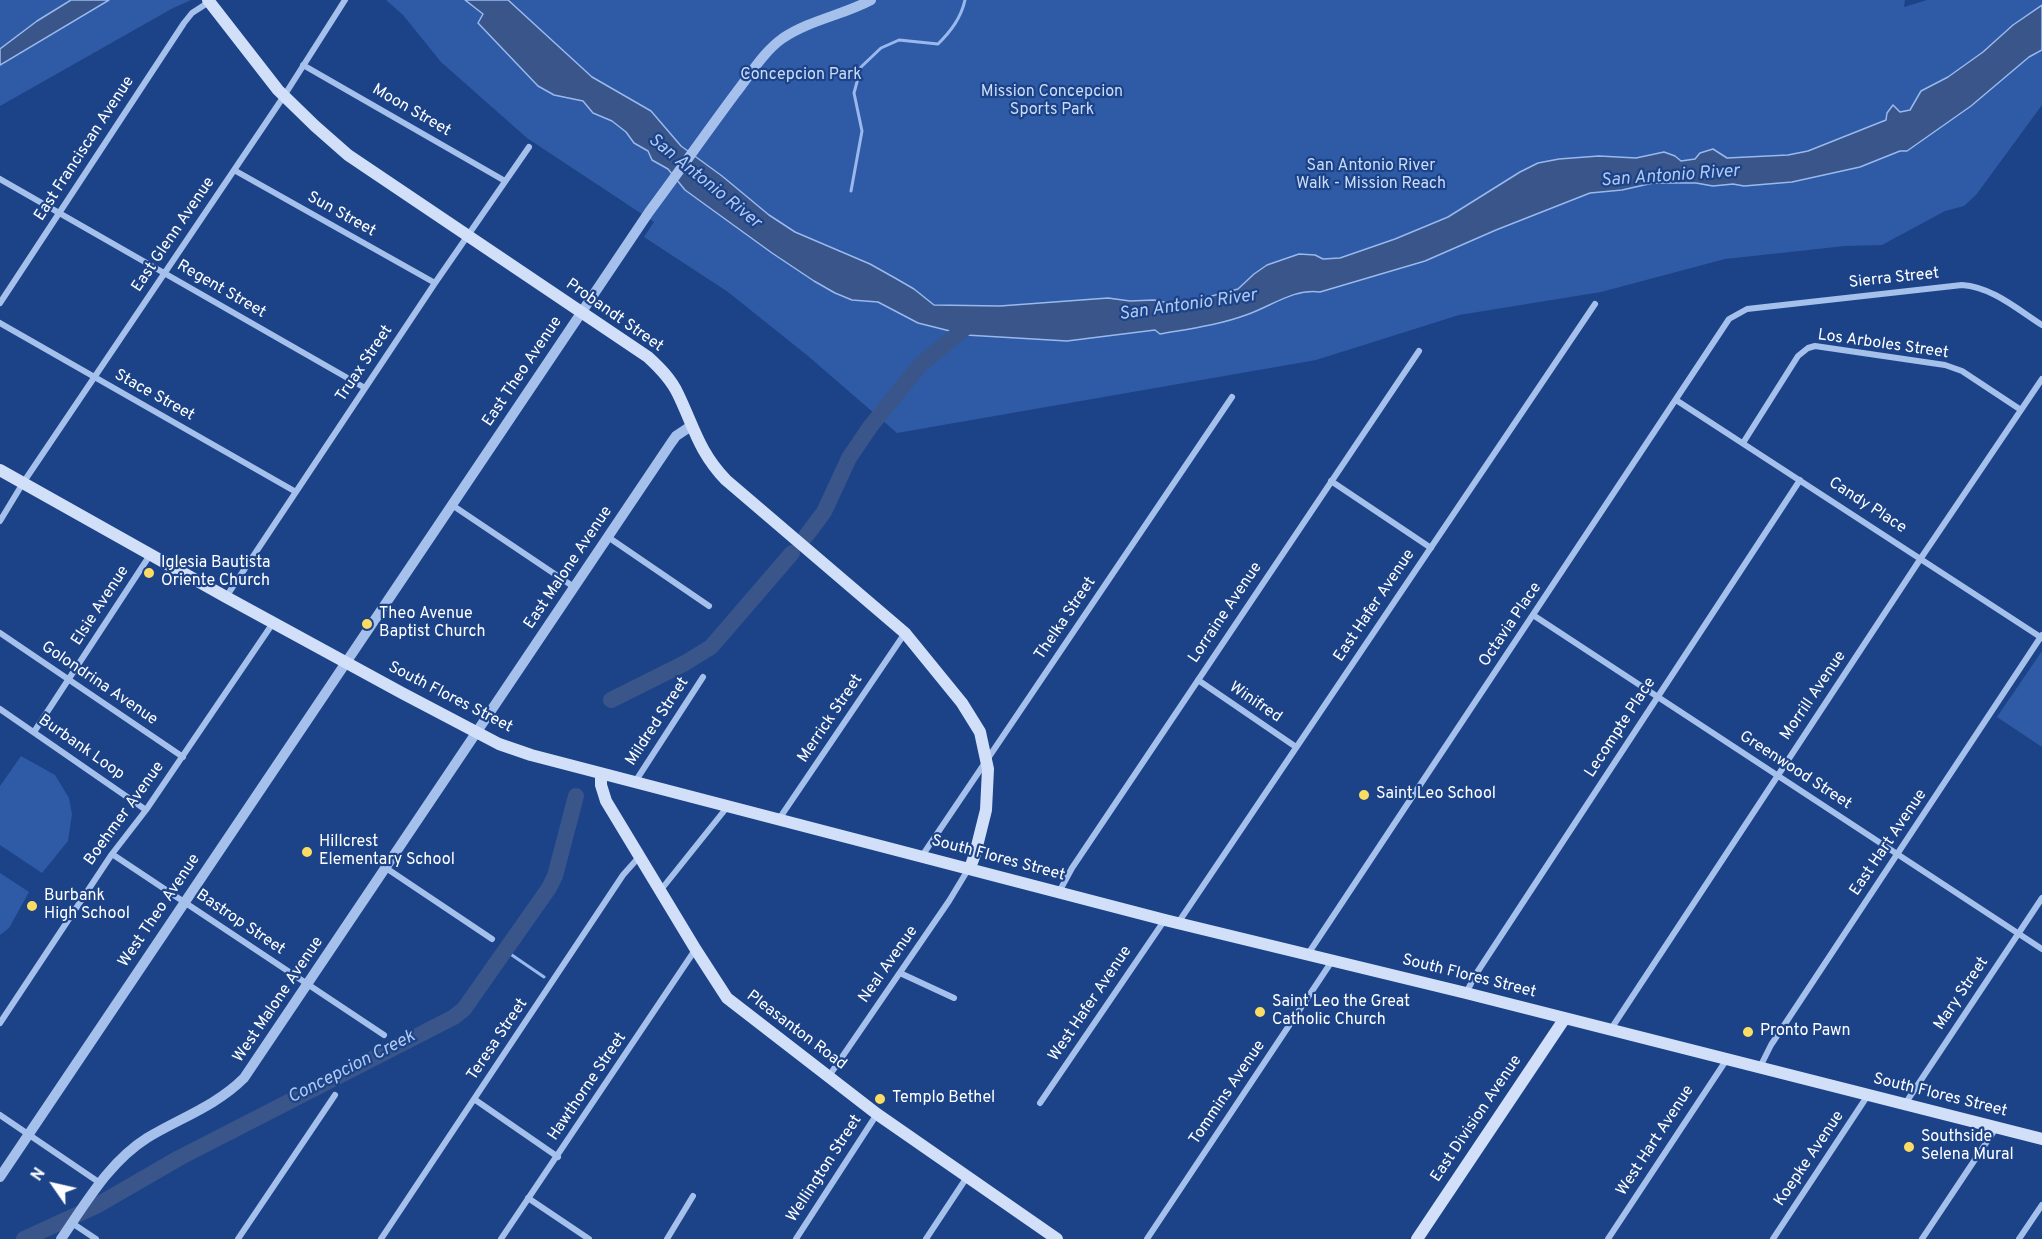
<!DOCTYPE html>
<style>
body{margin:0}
#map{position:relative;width:2042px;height:1239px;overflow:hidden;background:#1c4388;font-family:Overpass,sans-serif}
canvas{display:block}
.north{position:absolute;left:24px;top:1155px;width:60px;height:60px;-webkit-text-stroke:4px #1c4388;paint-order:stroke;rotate:304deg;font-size:16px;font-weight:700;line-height:24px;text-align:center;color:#fff}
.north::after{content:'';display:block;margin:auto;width:21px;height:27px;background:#fff;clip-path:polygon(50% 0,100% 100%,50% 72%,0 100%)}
</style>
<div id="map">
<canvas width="2042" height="1239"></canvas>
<div class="north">N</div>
</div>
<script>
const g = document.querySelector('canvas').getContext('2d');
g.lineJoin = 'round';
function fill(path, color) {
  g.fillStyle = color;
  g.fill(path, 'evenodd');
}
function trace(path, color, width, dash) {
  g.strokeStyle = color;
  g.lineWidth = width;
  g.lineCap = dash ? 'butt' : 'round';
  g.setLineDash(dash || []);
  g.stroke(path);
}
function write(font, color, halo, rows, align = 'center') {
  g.font = font + ' Overpass,sans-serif';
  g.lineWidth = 4.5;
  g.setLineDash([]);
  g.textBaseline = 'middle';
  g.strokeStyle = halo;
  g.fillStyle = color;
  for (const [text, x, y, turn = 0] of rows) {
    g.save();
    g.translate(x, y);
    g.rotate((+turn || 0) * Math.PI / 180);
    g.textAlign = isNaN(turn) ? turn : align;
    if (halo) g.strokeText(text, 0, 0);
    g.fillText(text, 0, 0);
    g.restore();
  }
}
const green = new Path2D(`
 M0,0H191L173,8L0,106Z
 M386,0H1905L1904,7L1927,0H2042V105L1976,195L1964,206L1945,211L1882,245L1845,246L1725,259L1601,292L1459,315L1316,360L897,433L808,356L728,292L644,237L654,222L527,138L441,62L403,15Z
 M2042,651V747L1997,717Z
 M21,756L55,775L69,798L72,814L68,841L42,873L0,845V786Z
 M0,873L29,892L9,928L0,935Z`);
const water = new Path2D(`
 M71,0H109L0,65V49L37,21Z
 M465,0H508L592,77L651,111L681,146L722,176L769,215L795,232L870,264L895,278L914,289L934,305L1000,306L1108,298L1130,301L1154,300L1178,305L1238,289L1254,274L1267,265L1299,254L1315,255L1323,259L1340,258L1395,239L1448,217L1520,172L1538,163L1559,159L1599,156L1636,158L1664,152L1675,156L1681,161L1695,159L1700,153L1713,149L1727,158L1788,155L1808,151L1886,120L1887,113L1893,105L1900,112L1910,110L1921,91L1948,77L1983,52L2013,25L2042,5V50L2029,57L1971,106L1907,151H1900L1860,167L1792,182L1744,186L1733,184L1713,186L1696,183H1653L1622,190L1590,193L1496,230L1425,261L1320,292C1294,288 1270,307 1246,315C1219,325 1188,329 1160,334L1155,330L1067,341L966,335L918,323L878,302L852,300L835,293L814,281L772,253L685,190L668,169L652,160L648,151L634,143L626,132L612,121L593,113L583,101L554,95L538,86L478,23L483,14Z`);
const stream = new Path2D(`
 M851,191L862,131L854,93L861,67L881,48L899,40L938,44C951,31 961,18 965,0
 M506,951L544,977`);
const river = new Path2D(`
 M806,536L824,512L849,458L870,427L921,364L976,319
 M611,700L685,663L711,647L792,553
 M24,1239L96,1206L179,1158L454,1017L464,1009L549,888L555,876L576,796`);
const minor = new Path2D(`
 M303,65L505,181
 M234,170L435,283
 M0,179L365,388
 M0,303L184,23L192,13L209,2
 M0,323L296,492
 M1676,400L2042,638
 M1743,443L1798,356L1808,348L1815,346L1945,365L1962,371L2021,410
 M1331,481L1431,548
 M452,505L574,587
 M0,521L23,483L284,96L345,0
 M608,537L709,606
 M226,597L435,283L529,147
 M1533,615L2042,949
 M0,633L183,757
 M1198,680L1296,747
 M0,709L146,810
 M34,732L150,555
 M635,782L703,677
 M779,819L905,633
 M112,854L384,1035
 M922,856L1232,397
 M386,868L492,939
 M660,891L728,806
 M1059,892L1072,868L1419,351
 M1178,923L1595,304
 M1308,954L1729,319L1747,309L1962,285C1992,287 2017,309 2042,325
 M900,973L954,998
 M1466,993L1476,974L1800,480
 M0,1023L112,854L146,810L273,623
 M1611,1029L1921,558L2042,379
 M1760,1067L1771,1045L2042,635
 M829,1076L949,901L969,868
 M474,1099L558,1157
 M1040,1103L1164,921
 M1905,1104L2042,898
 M0,1115L100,1183
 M528,1198L589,1239
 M72,1223L96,1239
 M238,1239L335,1095
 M381,1239L623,875L639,857
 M501,1239L695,950
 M667,1239L693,1196
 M796,1239L877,1114
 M926,1239L967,1177
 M1147,1239L1332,961
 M1608,1239L1727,1059
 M1773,1239L1868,1095
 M1922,1239L1996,1128
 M2019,1239L2042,1205`);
const tertiary = new Path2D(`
 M0,1177L649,212C678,173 706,133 735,94C750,75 763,52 783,38C810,20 843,15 871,0
 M61,1239C86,1203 109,1162 147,1138C180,1118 216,1106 244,1078L671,443L676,436L691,426`);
const secondary = new Path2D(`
 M208,0L278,90L315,126L348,155L648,357C660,368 671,379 678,394C694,427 699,452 726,480L905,633L962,703L980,732L988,769L986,810L975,854L970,868
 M0,470L226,597L402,693L499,744L531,755L1165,920L1466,993L2042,1139
 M601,774V785L606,801L696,950L727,998L877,1114L1057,1239
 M1417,1239L1565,1018`);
const markers = [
 [149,573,6,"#fcdc63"],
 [367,624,6,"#fcdc63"],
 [1364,795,6,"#fcdc63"],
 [307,852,6,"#fcdc63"],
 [32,906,6,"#fcdc63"],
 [1260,1012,6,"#fcdc63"],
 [1748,1032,6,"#fcdc63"],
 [880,1099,6,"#fcdc63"],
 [1909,1147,6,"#fcdc63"]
];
const parkNames = [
 ["Concepcion Park",801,76],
 ["Mission Concepcion",1052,93],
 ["Sports Park",1052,111],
 ["San Antonio River",1371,167],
 ["Walk - Mission Reach",1371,185]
];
const streetNames = [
 ["Moon Street",411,111,30],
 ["East Franciscan Avenue",85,149,-57],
 ["Sun Street",341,215,29],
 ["East Glenn Avenue",174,235,-56],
 ["Sierra Street",1894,279,-6],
 ["Regent Street",221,290,30],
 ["Probandt Street",614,316,35],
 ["Los Arboles Street",1883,345,8],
 ["Truax Street",365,364,-56],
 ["East Theo Avenue",523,372,-56],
 ["Stace Street",154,396,29],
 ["Candy Place",1867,506,33],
 ["East Malone Avenue",569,568,-56],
 ["Elsie Avenue",101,606,-57],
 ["East Hafer Avenue",1375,606,-56],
 ["Lorraine Avenue",1226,613,-56],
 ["Thelka Street",1066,619,-56],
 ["Octavia Place",1511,625,-56],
 ["Golondrina Avenue",99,684,34],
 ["Morrill Avenue",1814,696,-56],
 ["South Flores Street",450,698,27],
 ["Winifred",1255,703,34],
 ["Merrick Street",831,719,-56],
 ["Mildred Street",658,722,-57],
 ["Lecompte Place",1621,728,-57],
 ["Burbank Loop",81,748,35],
 ["Greenwood Street",1795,771,33],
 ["Boehmer Avenue",125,814,-54],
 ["East Hart Avenue",1889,843,-56],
 ["South Flores Street",998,859,15],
 ["West Theo Avenue",160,911,-56],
 ["Bastrop Street",240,923,34],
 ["Neal Avenue",889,965,-55],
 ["South Flores Street",1469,977,14],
 ["Mary Street",1962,994,-56],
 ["West Malone Avenue",279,1000,-56],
 ["West Hafer Avenue",1091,1004,-56],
 ["Pleasanton Road",796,1031,37],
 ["Teresa Street",498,1040,-56],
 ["Hawthorne Street",588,1087,-56],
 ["Tommins Avenue",1228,1093,-56],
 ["South Flores Street",1940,1096,14],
 ["East Division Avenue",1477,1119,-56],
 ["West Hart Avenue",1656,1141,-57],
 ["Koepke Avenue",1810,1159,-56],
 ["Wellington Street",825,1169,-57]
];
const poiNames = [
 ["Iglesia Bautista",161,564],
 ["Oriente Church",161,582],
 ["Theo Avenue",379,615],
 ["Baptist Church",379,633],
 ["Saint Leo School",1376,795],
 ["Hillcrest",319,843],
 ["Elementary School",319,861],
 ["Burbank",44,897],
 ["High School",44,915],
 ["Saint Leo the Great",1272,1003],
 ["Catholic Church",1272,1021],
 ["Pronto Pawn",1760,1032],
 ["Templo Bethel",892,1099],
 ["Southside",1921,1138],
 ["Selena Mural",1921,1156]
];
const waterNames = [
 ["San Antonio River",1670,177,-4],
 ["San Antonio River",704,182,39],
 ["San Antonio River",1188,306,-8],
 ["Concepcion Creek",352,1068,-27]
];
fill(green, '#2f5ba6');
fill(water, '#395589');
trace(water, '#99b9ee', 1.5);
trace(stream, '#99b9ee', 3);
trace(river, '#395589', 16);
trace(minor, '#a6c0ec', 6);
trace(tertiary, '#a6c0ec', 10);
trace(secondary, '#d2dff9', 12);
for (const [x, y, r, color] of markers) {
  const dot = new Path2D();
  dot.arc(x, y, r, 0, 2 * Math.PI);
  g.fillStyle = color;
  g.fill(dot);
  trace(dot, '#1c4388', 2);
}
write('16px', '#cbdcf9', '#1c4388', parkNames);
write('16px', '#fff', '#1c4388', streetNames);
write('16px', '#fff', '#1c4388', poiNames, 'left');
write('italic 18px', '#b1caf3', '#1c4388', waterNames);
</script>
